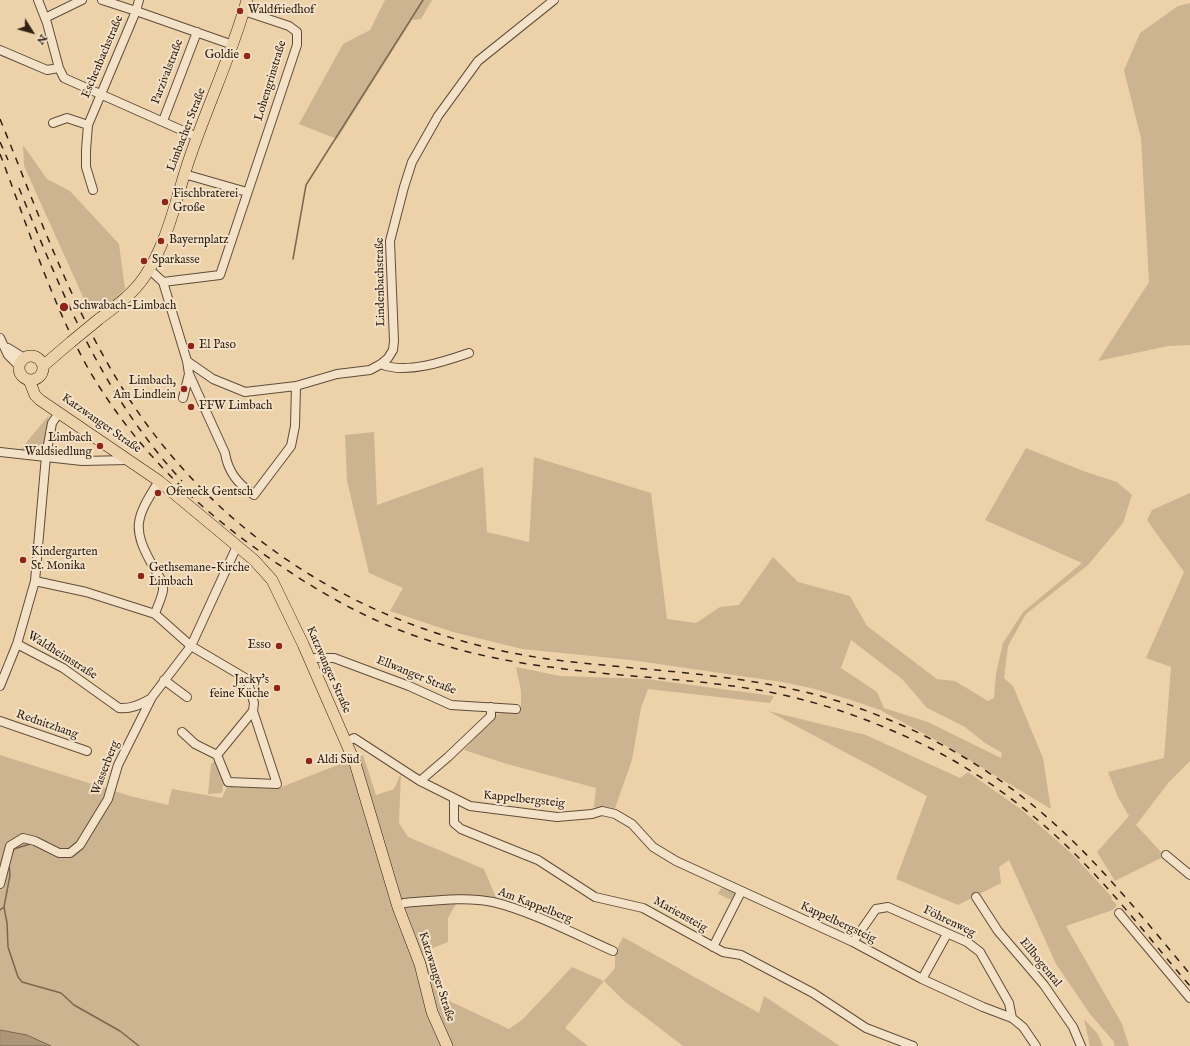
<!DOCTYPE html>
<meta charset="utf-8">
<style>
body{margin:0}
#map{position:relative;width:1190px;height:1046px;overflow:hidden;background:#edd2a9;font-family:"IM FELL English",serif}
canvas{display:block}
.north{position:absolute;left:12px;top:12px;width:40px;height:40px;-webkit-text-stroke:3px #f3e2c7;paint-order:stroke;rotate:127deg;font-size:11px;font-weight:700;line-height:16px;text-align:center;color:#312015}
.north::after{content:'';display:block;margin:auto;width:14px;height:18px;background:#312015;clip-path:polygon(50% 0,100% 100%,50% 72%,0 100%)}
</style>
<div id="map">
<canvas width="1190" height="1046"></canvas>
<div class="north">N</div>
</div>
<script>
const g = document.querySelector('canvas').getContext('2d');
g.lineJoin = 'round';
function fill(path, color) {
  g.fillStyle = color;
  g.fill(path, 'evenodd');
}
function trace(path, color, width, dash) {
  g.strokeStyle = color;
  g.lineWidth = width;
  g.lineCap = dash ? 'butt' : 'round';
  g.setLineDash(dash || []);
  g.stroke(path);
}
function write(font, color, halo, rows, align = 'center') {
  g.font = font + ' "IM FELL English",serif';
  g.lineWidth = 4;
  g.setLineDash([]);
  g.textBaseline = 'middle';
  g.strokeStyle = halo;
  g.fillStyle = color;
  for (const [text, x, y, turn = 0] of rows) {
    g.save();
    g.translate(x, y);
    g.rotate((+turn || 0) * Math.PI / 180);
    g.textAlign = isNaN(turn) ? turn : align;
    if (halo) g.strokeText(text, 0, 0);
    g.fillText(text, 0, 0);
    g.restore();
  }
}
const green = new Path2D(`
 M385,0H432L421,19L412,20L337,139L299,124L343,44L370,30Z
 M1190,3V345L1168,346L1098,361L1149,282L1141,138L1124,70L1140,33L1178,6Z
 M23,145L47,179L70,191L119,244L125,289L103,310L88,308L24,166Z
 M49,415L42,453L20,450Z
 M374,432L377,505L483,467L487,532L529,542L534,457L651,493L667,619L696,623L720,607L739,605L773,557L798,582L850,596L867,626L937,679L955,681L988,701L994,698L996,673L1003,643L1023,612L1082,563L985,520L1026,448L1086,472L1117,482L1132,495L1123,523L1088,565L1026,614L1008,646L1004,678L1013,686L1043,758L1051,809L943,744L880,710L851,700L811,688L782,682L631,660L522,649L453,632L390,611L403,588L369,573L347,481L345,435ZM851,640L902,679L927,708L965,727L985,743L1002,753L1001,758L928,722L884,708L877,692L841,668Z
 M1190,493V761L1169,782L1136,825L1165,856L1115,881L1097,852L1129,816L1118,797L1108,772L1164,758L1171,667L1146,658L1184,572L1147,520L1152,510Z
 M516,667L560,676L647,679L774,696L770,703L648,689L641,708L632,760L614,811L594,807L596,788L507,764L464,750L495,715L521,708V691Z
 M768,711L866,735L960,778L968,772L1022,810L1072,854L1112,897L1111,899L1117,905L1113,910L1066,926L1122,1024L1129,1046H1114V1042L1090,1014L1056,964L1009,860L999,867L1001,883L958,905L896,879L927,796Z
 M0,755L130,796L168,805L172,789L222,798L228,784L279,788L363,755L376,795L394,789L401,773L399,823L408,837L484,869L497,900L460,897L448,918V942L423,952L439,996L509,1029L523,1019L572,967L604,981L615,968V953L623,937L759,1013L764,996L840,1046H683L623,1000L604,981L565,1028L588,1046H51L27,1035L0,1030Z
 M217,759L224,779L222,793L208,794L211,764Z
 M725,886L738,892L736,898L733,897L731,900L718,894L721,888L724,889Z
 M1084,1019L1098,1034L1103,1046H1090Z`);
const water = new Path2D(`
 M0,1030L27,1035L51,1046H0Z`);
const stream = new Path2D(`
 M293,259L306,185L423,0
 M12,854L14,849L30,844
 M9,863L10,875L4,907L7,923L8,947L18,977L22,982L61,993L74,1005L120,1031L139,1046
 M0,910L4,907`);
const minor = new Path2D(`
 M38,0L47,23L59,68L64,78L197,137
 M102,0L136,11L139,0
 M45,18L82,0
 M0,50L47,70L59,68
 M163,121L197,32
 M53,123L67,118L88,125
 M184,174L247,192
 M93,190L86,167V150L88,125L136,11L233,45
 M149,269L163,282L187,361L189,374L183,398
 M163,282L220,275L297,45V32L289,26L244,11
 M0,338L8,355L19,366
 M8,348L24,358
 M187,361L213,379L245,392L296,386L337,374L370,370L381,364L388,358L393,350L394,341L390,241L404,187L412,162L438,116L478,61L554,0
 M381,364C405,375 446,361 469,353
 M189,374L225,453C228,472 238,484 254,495L291,446L295,426L296,386
 M59,413L52,423L46,456L35,581L17,644L63,668L119,708C131,709 140,705 150,699
 M0,452L82,461L128,460
 M35,581L86,592L155,614L191,646L247,679L254,703L253,711L277,784L228,782L217,755L253,711
 M155,614C157,607 162,598 163,590C164,582 158,575 154,568C131,528 135,519 159,481
 M310,661L315,658H334L409,686L451,705L516,709
 M164,680L187,697
 M0,686L17,644
 M0,721L87,751
 M182,732L195,744L217,755
 M346,742L354,738L420,781L470,806L557,817L592,814L602,811L615,814L632,824L653,847L676,861L853,942L922,979L983,1007L1012,1018L1023,1027L1036,1046
 M420,781L448,757L491,716V707
 M454,799V823L461,829L538,860L595,897L643,908L723,952L741,955L813,993L866,1028L913,1046
 M1166,855L1190,875
 M0,884L10,846L23,838L35,841L59,853H70L80,845L108,799L118,765L152,697L191,646L237,546
 M976,897L998,931L1044,985L1073,1027L1081,1046
 M398,907L404,903C432,901 465,896 493,902C531,911 577,935 613,951
 M1119,913L1190,998
 M853,942L876,909L888,907L967,942L980,952L1009,1003L1012,1018
 M713,947L741,892
 M922,979L947,934`);
const major = new Path2D(`
 M99,319C115,307 134,293 145,276C169,240 176,197 190,157C208,104 232,54 247,0
 M19 368a12 12 0 1 1 24 0a12 12 0 1 1-24 0Z
 M43,366L71,342
 M29,380L35,395L40,400L159,481L254,560L272,580L303,644L355,763L398,907L420,964L432,1012L447,1046`);
const rail = new Path2D(`
 M0,119C47,234 88,357 170,454C268,571 406,641 556,660C662,673 771,673 872,713C941,739 1005,778 1059,828C1107,872 1148,924 1190,974
 M0,142L8,160
 M0,154C28,227 51,302 89,370C132,443 189,501 258,550C304,583 353,613 407,633C453,650 501,661 550,667C625,678 700,678 774,693C828,704 879,723 928,747C983,774 1035,814 1078,857C1118,897 1153,943 1190,986
 M19,188C63,296 102,394 182,481`);
const majorBridge = new Path2D(`
 M71,342L99,319`);
const markers = [
 [240,11,4,"#8f2418"],
 [247,56,4,"#8f2418"],
 [165,202,4,"#8f2418"],
 [161,241,4,"#8f2418"],
 [144,261,4,"#8f2418"],
 [64,307,5,"#8f2418"],
 [191,346,4,"#8f2418"],
 [184,389,4,"#8f2418"],
 [191,407,4,"#8f2418"],
 [100,446,4,"#8f2418"],
 [158,493,4,"#8f2418"],
 [23,560,4,"#8f2418"],
 [141,576,4,"#8f2418"],
 [279,646,4,"#8f2418"],
 [277,688,4,"#8f2418"],
 [309,761,4,"#8f2418"]
];
const poiNames = [
 ["Waldfriedhof",248,11],
 ["Goldie",239,56,"right"],
 ["Fischbraterei",173,195],
 ["Große",173,209],
 ["Bayernplatz",169,241],
 ["Sparkasse",152,261],
 ["Schwabach-Limbach",73,307],
 ["El Paso",199,346],
 ["Limbach,",176,382,"right"],
 ["Am Lindlein",176,396,"right"],
 ["FFW Limbach",199,407],
 ["Limbach",92,439,"right"],
 ["Waldsiedlung",92,453,"right"],
 ["Ofeneck Gentsch",166,493],
 ["Kindergarten",31,553],
 ["St. Monika",31,567],
 ["Gethsemane-Kirche",149,569],
 ["Limbach",149,583],
 ["Esso",271,646,"right"],
 ["Jacky's",269,681,"right"],
 ["feine Küche",269,695,"right"],
 ["Aldi Süd",317,761]
];
const streetNames = [
 ["Eschenbachstraße",103,57,-67],
 ["Parzivalstraße",168,72,-69],
 ["Lohengrinstraße",271,81,-73],
 ["Limbacher Straße",187,130,-69],
 ["Lindenbachstraße",381,282,-91],
 ["Katzwanger Straße",101,424,35],
 ["Waldheimstraße",62,656,32],
 ["Katzwanger Straße",328,670,66],
 ["Ellwanger Straße",416,676,22],
 ["Rednitzhang",47,725,19],
 ["Wasserberg",106,768,-69],
 ["Kappelbergsteig",524,800,6],
 ["Am Kappelberg",535,906,21],
 ["Mariensteig",680,915,29],
 ["Föhrenweg",949,922,26],
 ["Kappelbergsteig",838,923,25],
 ["Ellbogental",1040,963,51],
 ["Katzwanger Straße",436,977,72]
];
fill(green, '#cdb490');
fill(water, '#ad9577');
trace(water, '#7b6650', 1);
trace(stream, '#7b6650', 1.5);
trace(minor, '#604c3a', 10);
trace(major, '#312015', 12);
trace(minor, '#f3e2c7', 8);
trace(major, '#edd2a9', 11);
trace(rail, '#312015', 1.5, [7, 7]);
trace(majorBridge, '#312015', 12, []);
trace(majorBridge, '#edd2a9', 11);
for (const [x, y, r, color] of markers) {
  const dot = new Path2D();
  dot.arc(x, y, r, 0, 2 * Math.PI);
  g.fillStyle = color;
  g.fill(dot);
  trace(dot, '#f3e2c7', 1.5);
}
write('12px', '#312015', '#f3e2c7', poiNames, 'left');
write('12px', '#312015', '#f3e2c7', streetNames);
</script>
